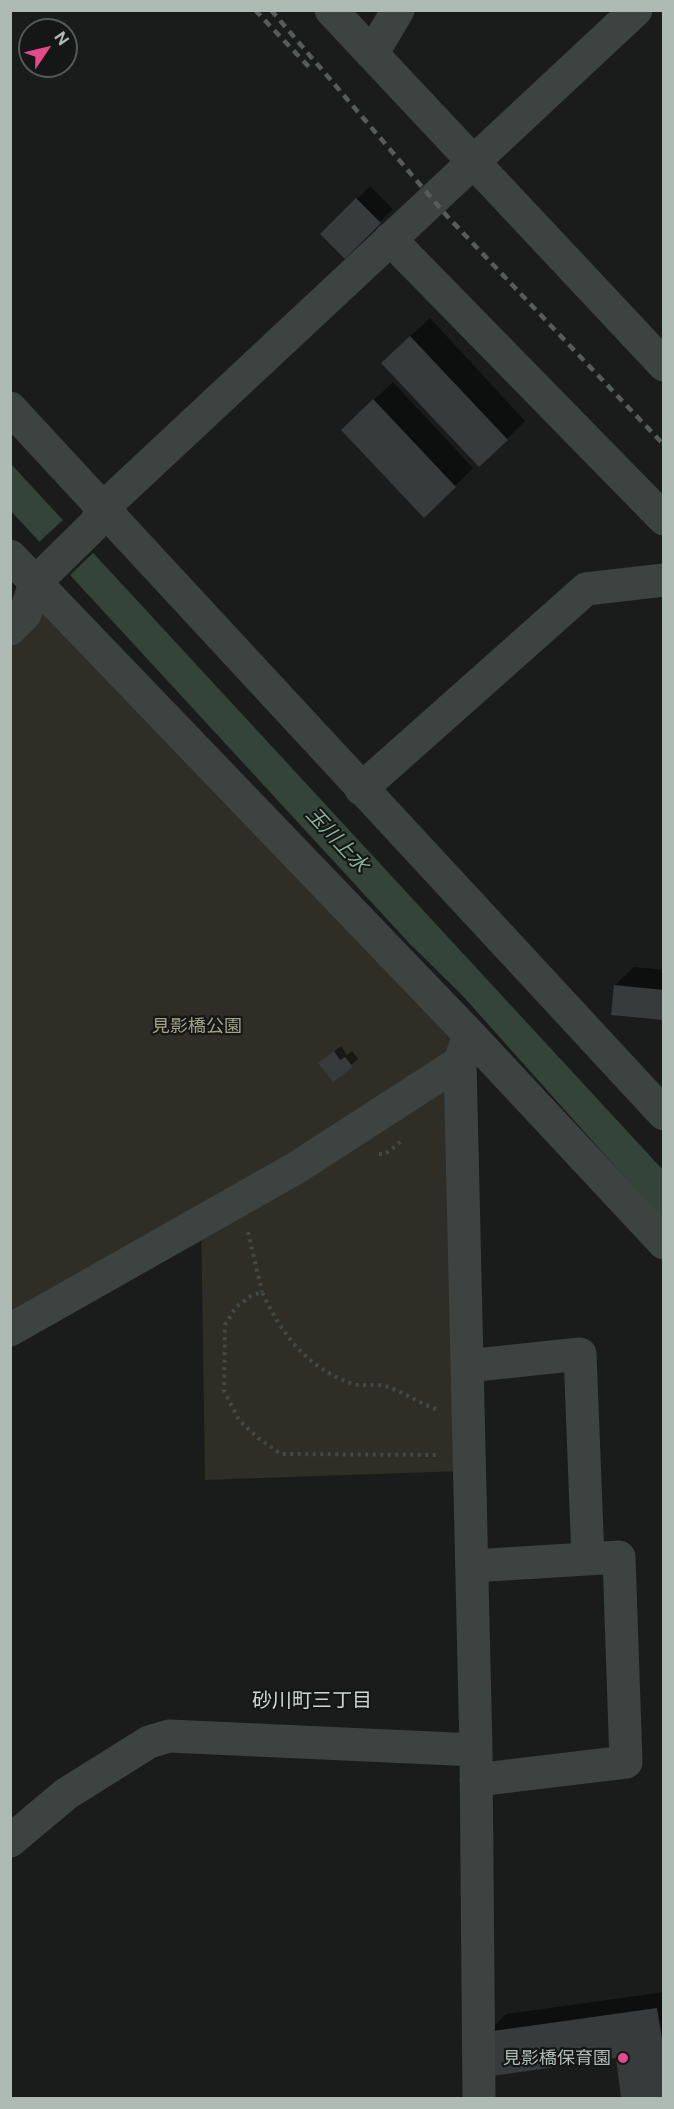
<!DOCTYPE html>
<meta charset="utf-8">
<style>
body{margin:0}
#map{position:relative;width:674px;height:2109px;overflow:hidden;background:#1a1c1c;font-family:"Public Sans",sans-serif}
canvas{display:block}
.frame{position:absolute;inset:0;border:12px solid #aebbb5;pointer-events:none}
.north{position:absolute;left:18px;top:18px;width:60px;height:60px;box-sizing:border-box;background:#151717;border:2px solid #525956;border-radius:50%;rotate:55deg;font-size:16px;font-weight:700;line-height:24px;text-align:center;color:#aebbb5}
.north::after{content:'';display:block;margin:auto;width:21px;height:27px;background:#e44b8c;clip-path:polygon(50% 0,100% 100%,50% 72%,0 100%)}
</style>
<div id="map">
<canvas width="674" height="2109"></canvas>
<div class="frame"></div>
<div class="north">N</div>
</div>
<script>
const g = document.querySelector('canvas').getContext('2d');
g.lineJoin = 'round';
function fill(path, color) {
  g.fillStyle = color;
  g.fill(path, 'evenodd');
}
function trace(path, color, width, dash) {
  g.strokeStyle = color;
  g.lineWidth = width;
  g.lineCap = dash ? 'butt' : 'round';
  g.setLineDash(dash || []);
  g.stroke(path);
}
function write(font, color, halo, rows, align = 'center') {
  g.font = font + ' "Public Sans","Noto Sans JP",sans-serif';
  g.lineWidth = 4.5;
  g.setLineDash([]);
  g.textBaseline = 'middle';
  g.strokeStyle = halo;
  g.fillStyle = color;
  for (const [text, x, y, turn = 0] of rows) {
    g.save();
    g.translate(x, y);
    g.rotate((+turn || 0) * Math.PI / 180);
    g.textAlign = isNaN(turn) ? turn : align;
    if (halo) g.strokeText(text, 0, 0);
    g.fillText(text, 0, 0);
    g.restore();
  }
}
const green = new Path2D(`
 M50,585L457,1037L462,1471L205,1480L201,1214L11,1316L10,628Z`);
const water = new Path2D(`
 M11,464L663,1170V1220L462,995L410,944L11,511Z`);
const pier = new Path2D(`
 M65,518L95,551L68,577L37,544Z`);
const shadow = new Path2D(`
 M370,186L393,209L345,257L322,234Z
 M430,318L525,421L507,439L401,345Z
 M393,382L473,468L455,486L361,412Z
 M634,967L664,970V1019L615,985Z
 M341,1046L347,1055L352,1051L358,1059L333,1080L327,1057Z
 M664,1992V2098H623L617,2056L488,2032L506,2014Z`);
const building = new Path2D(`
 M356,198L381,223L345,259L320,234Z
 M410,336L508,440L479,467L381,363Z
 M373,399L456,487L424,518L341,430Z
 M614,985L664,990V1020L611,1015Z
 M334,1051L340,1060L345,1057L353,1067L333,1082L318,1063Z
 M657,2008L664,2051V2098H621L616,2058L493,2076L486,2032Z`);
const path = new Path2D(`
 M379,1154H385L403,1140
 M248,1232L262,1292
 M436,1409C418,1403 402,1391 385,1386C375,1383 363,1387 353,1384C307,1368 282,1335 262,1292L251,1296L236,1307L225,1325L224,1391L239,1420L258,1438L281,1454L438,1455`);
const minor = new Path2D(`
 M331,10L664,365
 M372,54L398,10
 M390,239L664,519
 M10,408L664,1114
 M10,556L469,1034L664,1243
 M10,629L25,614L35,583L95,524L103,508L636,10
 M361,789L586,589L664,580
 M469,1034L460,1062L476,1750L479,2098
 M10,1330L296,1168L460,1062
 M467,1366L580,1354L588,1559
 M472,1566L619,1557L626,1762L476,1780
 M10,1841L66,1794L149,1742L169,1736L476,1750`);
const rail = new Path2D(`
 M255,10L310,68
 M271,10L446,215L664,445`);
const markers = [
 [623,2058,6,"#e44b8c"]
];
const parkNames = [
 ["見影橋公園",197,1026]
];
const poiNames = [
 ["見影橋保育園",611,2058]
];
const waterNames = [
 ["玉川上水",337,840,47]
];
const neighbourhoodNames = [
 ["砂川町三丁目",312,1701]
];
fill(green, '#2e2e26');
fill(water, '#34443a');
fill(pier, '#1a1c1c');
fill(shadow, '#0007');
fill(building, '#373b3b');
trace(path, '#424845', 4, [3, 4.5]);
trace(minor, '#3d4341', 33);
trace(rail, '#555c59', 4.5, [8, 6]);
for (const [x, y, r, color] of markers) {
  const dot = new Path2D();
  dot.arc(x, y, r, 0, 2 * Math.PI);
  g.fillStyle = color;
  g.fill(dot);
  trace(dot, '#151717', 2);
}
write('18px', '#a4a387', '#151717', parkNames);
write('18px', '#aebbb5', '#151717', poiNames, 'right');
write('italic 20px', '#88b298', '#151717', waterNames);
write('20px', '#ced7d4', '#151717', neighbourhoodNames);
</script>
